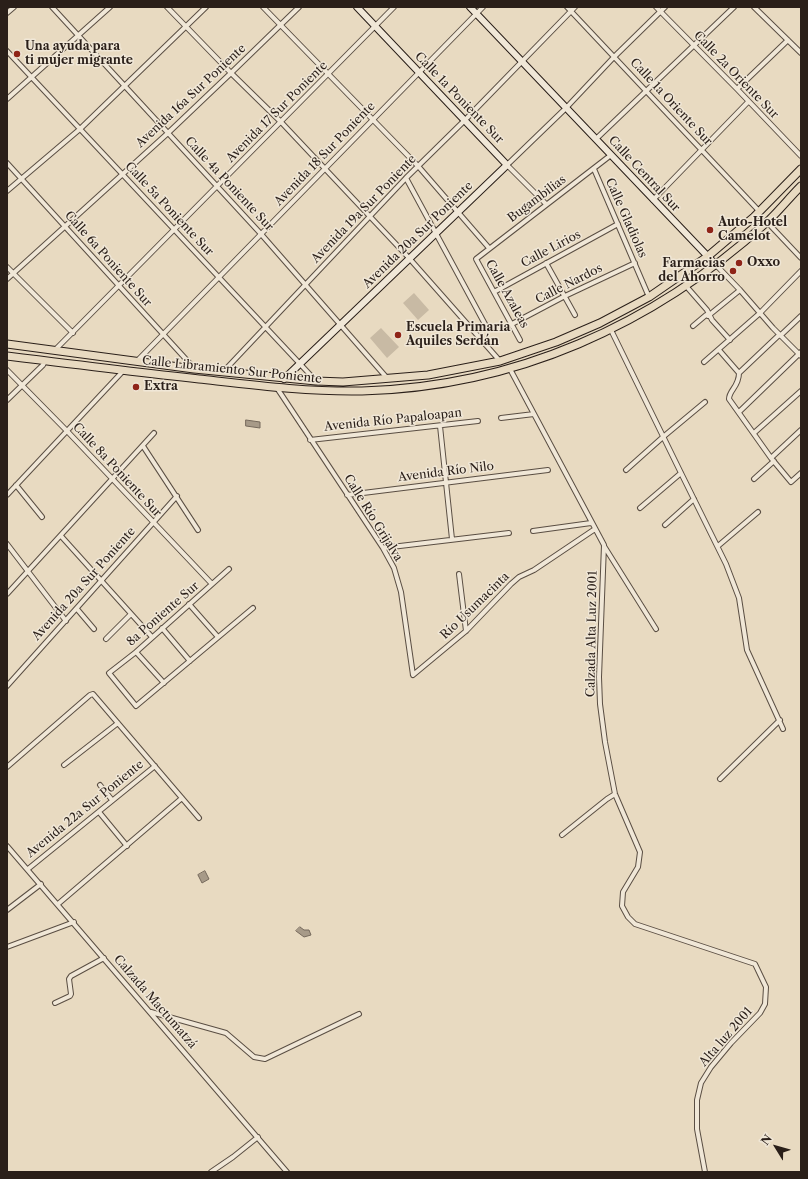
<!DOCTYPE html>
<meta charset="utf-8">
<style>
body{margin:0}
#map{position:relative;width:808px;height:1179px;overflow:hidden;background:#e8dac1;font-family:"Libre Caslon Text",serif}
canvas{display:block}
.frame{position:absolute;inset:0;border:8px solid #2a1f19;pointer-events:none}
.north{position:absolute;left:756px;top:1127px;width:40px;height:40px;-webkit-text-stroke:3px #f0e7d7;paint-order:stroke;rotate:307deg;font-size:11px;font-weight:700;line-height:16px;text-align:center;color:#2a1f19}
.north::after{content:'';display:block;margin:auto;width:14px;height:18px;background:#2a1f19;clip-path:polygon(50% 0,100% 100%,50% 72%,0 100%)}
</style>
<div id="map">
<canvas width="808" height="1179"></canvas>
<div class="frame"></div>
<div class="north">N</div>
</div>
<script>
const g = document.querySelector('canvas').getContext('2d');
g.lineJoin = 'round';
function fill(path, color) {
  g.fillStyle = color;
  g.fill(path, 'evenodd');
}
function trace(path, color, width, dash) {
  g.strokeStyle = color;
  g.lineWidth = width;
  g.lineCap = dash ? 'butt' : 'round';
  g.setLineDash(dash || []);
  g.stroke(path);
}
function write(font, color, halo, rows, align = 'center') {
  g.font = font + ' "Libre Caslon Text",serif';
  g.lineWidth = 3;
  g.setLineDash([]);
  g.textBaseline = 'middle';
  g.strokeStyle = halo;
  g.fillStyle = color;
  for (const [text, x, y, turn = 0] of rows) {
    g.save();
    g.translate(x, y);
    g.rotate((+turn || 0) * Math.PI / 180);
    g.textAlign = isNaN(turn) ? turn : align;
    if (halo) g.strokeText(text, 0, 0);
    g.fillText(text, 0, 0);
    g.restore();
  }
}
const green = new Path2D(`
 M414,293L429,310L418,320L403,303Z
 M381,328L399,347L387,358L370,338Z`);
const water = new Path2D(`
 M246,420L260,422V428L246,426Z
 M205,871L209,879L202,883L198,875Z
 M300,927L304,930H309L311,935L304,937L296,931Z`);
const street = new Path2D(`
 M52,7L261,234L387,378
 M167,7L231,73L281,122L409,258L500,361
 M263,7L418,166L489,248
 M567,7L760,212
 M656,7L737,89L801,156
 M754,7L801,53
 M7,13L14,7
 M7,51L316,381
 M737,89L788,40
 M7,99L110,7
 M596,139L734,7
 M7,163L194,368
 M594,169L649,297
 M406,178L486,326
 M7,191L80,129L206,7
 M653,200L748,102
 M546,204L507,165L566,108L614,57L665,7
 M767,222L801,258
 M546,263L575,315
 M716,265L740,290L773,328L801,356
 M7,267L73,333
 M7,279L168,133L231,73L299,7
 M686,286L707,310L712,320L730,340
 M494,292L618,224
 M512,324L565,296L635,263
 M693,326L706,315L708,316L740,290
 M611,330L681,473L726,564L739,598L747,650L783,729
 M520,340L476,259L611,155
 M55,350L394,7
 M719,350L739,373
 M137,361L483,7
 M704,362L760,313L801,271
 M510,369L604,545L599,677L600,704L605,742L615,794L640,852L638,867L623,892L622,906L628,917L635,924L755,964L766,987L765,1004L760,1013L731,1043L711,1067L701,1083L697,1100V1129L705,1172
 M7,370L67,431L212,584
 M223,372L406,178L465,120L575,7
 M739,373C739,387 729,390 729,399L771,458L791,482L801,473
 M739,373L778,336L781,335L801,316
 M277,388L383,548L394,568L401,592L413,675
 M7,400L43,365L45,361
 M739,412L801,352
 M501,418L534,414
 M440,426L452,539
 M754,433L801,391
 M310,440L478,421
 M143,446L198,530
 M771,458L801,430
 M626,470L663,437L705,402
 M754,479L774,461
 M16,485L42,517
 M7,495L124,370
 M347,495L548,470
 M640,508L681,473
 M665,525L694,499
 M533,531L591,523
 M61,536L152,637
 M7,544L66,621
 M604,546L656,629
 M718,546L758,512
 M383,548L509,533
 M229,569L136,652L109,673L136,706L253,608
 M459,574L466,631
 M7,594L154,433
 M189,604L218,637
 M77,609L94,629
 M162,628L190,661
 M106,639L131,614
 M136,652L164,683
 M413,675L466,631L511,584L519,577L534,570L595,529
 M7,686L177,496
 M64,765L118,723
 M7,767L90,695L93,694L199,818
 M720,779L780,720
 M100,785L112,800
 M99,812L127,846
 M562,835L607,799L615,794
 M7,846L287,1172
 M28,869L155,766
 M58,904L182,798
 M7,910L41,884
 M7,947L74,922
 M55,1003L70,996L71,994L69,979L71,976L104,958
 M151,1012L226,1033L254,1057L265,1059L359,1014
 M211,1172L233,1157L258,1137`);
const secondary = new Path2D(`
 M470,7L716,265
 M284,379L507,165L357,7`);
const primary = new Path2D(`
 M7,344L194,369L316,381L343,382L428,375L500,361L556,342L600,323L649,297L707,257L754,217L801,169
 M7,356C71,364 135,372 199,379C253,385 307,392 362,391C515,387 653,325 766,223C778,212 789,198 801,186`);
const markers = [
 [17,54,4,"#8f2418"],
 [710,230,4,"#8f2418"],
 [739,263,4,"#8f2418"],
 [733,271,4,"#8f2418"],
 [398,335,4,"#8f2418"],
 [136,387,4,"#8f2418"]
];
const poiNames = [
 ["Una ayuda para",25,47],
 ["ti mujer migrante",25,61],
 ["Auto-Hotel",718,223],
 ["Camelot",718,237],
 ["Oxxo",747,263],
 ["Farmacias",725,264,"right"],
 ["del Ahorro",725,278,"right"],
 ["Escuela Primaria",406,328],
 ["Aquiles Serdán",406,342],
 ["Extra",144,387]
];
const streetNames = [
 ["Calle 2a Oriente Sur",736,75,46],
 ["Avenida 16a Sur Poniente",191,96,-43],
 ["Calle 1a Poniente Sur",459,98,46],
 ["Calle 1a Oriente Sur",671,102,47],
 ["Avenida 17 Sur Poniente",277,112,-45],
 ["Avenida 18 Sur Poniente",325,154,-46],
 ["Calle Central Sur",644,174,47],
 ["Calle 4a Poniente Sur",229,184,47],
 ["Bugambilias",537,199,-37],
 ["Calle 5a Poniente Sur",169,209,47],
 ["Avenida 19a Sur Poniente",364,209,-46],
 ["Calle Gladiolas",626,218,66],
 ["Avenida 20a Sur Poniente",418,235,-44],
 ["Calle Lirios",551,249,-28],
 ["Calle 6a Poniente Sur",108,259,48],
 ["Calle Nardos",569,284,-27],
 ["Calle Azaleas",507,294,61],
 ["Calle Libramiento Sur Poniente",232,370,6],
 ["Avenida Río Papaloapan",393,420,-6],
 ["Calle 8a Poniente Sur",117,470,47],
 ["Avenida Río Nilo",446,472,-7],
 ["Calle Río Grijalva",373,518,58],
 ["Avenida 20a Sur Poniente",84,584,-48],
 ["Río Usumacinta",475,606,-44],
 ["8a Poniente Sur",163,614,-41],
 ["Calzada Alta Luz 2001",592,634,-89],
 ["Avenida 22a Sur Poniente",85,809,-39],
 ["Calzada Mactumatzá",155,1002,49],
 ["Alta luz 2001",726,1037,-49]
];
fill(green, '#c8baa4');
fill(water, '#a79a88');
trace(water, '#75695c', 1);
trace(street, '#5a4e43', 6);
trace(secondary, '#2a1f19', 8);
trace(primary, '#2a1f19', 9);
trace(street, '#f0e7d7', 4);
trace(secondary, '#f0e7d7', 6);
trace(primary, '#e8dac1', 7);
for (const [x, y, r, color] of markers) {
  const dot = new Path2D();
  dot.arc(x, y, r, 0, 2 * Math.PI);
  g.fillStyle = color;
  g.fill(dot);
  trace(dot, '#f0e7d7', 1.5);
}
write('bold 12px', '#2a1f19', '#f0e7d7', poiNames, 'left');
write('12px', '#2a1f19', '#f0e7d7', streetNames);
</script>
